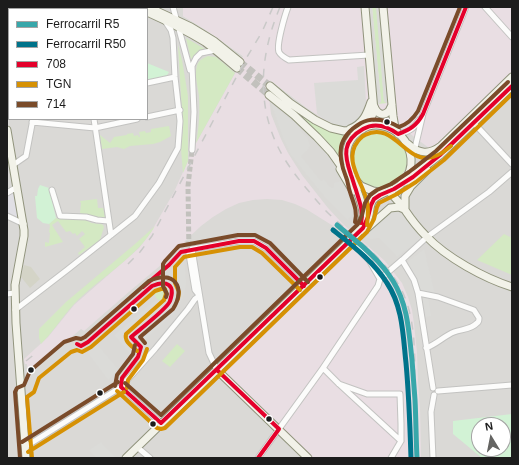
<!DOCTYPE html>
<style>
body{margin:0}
#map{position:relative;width:519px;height:465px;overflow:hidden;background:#ebeae5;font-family:Arial,sans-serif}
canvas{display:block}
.frame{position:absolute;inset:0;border:8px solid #1c1c1c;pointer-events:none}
.legend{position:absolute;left:8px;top:8px;width:140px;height:112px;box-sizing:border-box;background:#fff;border:1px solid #a4a4a4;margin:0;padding:5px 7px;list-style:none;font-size:12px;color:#1c1c1c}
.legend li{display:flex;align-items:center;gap:8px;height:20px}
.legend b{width:20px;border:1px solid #a4a4a4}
.north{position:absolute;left:471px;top:417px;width:40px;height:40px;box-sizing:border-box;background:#fff;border:1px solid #a4a4a4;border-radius:50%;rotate:350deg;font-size:11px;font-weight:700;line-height:16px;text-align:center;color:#1c1c1c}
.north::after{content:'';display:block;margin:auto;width:14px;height:18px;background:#646462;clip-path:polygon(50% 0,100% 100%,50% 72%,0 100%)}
</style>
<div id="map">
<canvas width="519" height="465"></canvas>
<div class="frame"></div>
<ul class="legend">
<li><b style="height:5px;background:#38a7aa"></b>Ferrocarril R5</li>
<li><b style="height:5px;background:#00738a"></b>Ferrocarril R50</li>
<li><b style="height:5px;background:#e4002b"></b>708</li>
<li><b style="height:5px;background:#d69104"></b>TGN</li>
<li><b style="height:5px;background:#7a4b2a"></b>714</li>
</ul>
<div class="north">N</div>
</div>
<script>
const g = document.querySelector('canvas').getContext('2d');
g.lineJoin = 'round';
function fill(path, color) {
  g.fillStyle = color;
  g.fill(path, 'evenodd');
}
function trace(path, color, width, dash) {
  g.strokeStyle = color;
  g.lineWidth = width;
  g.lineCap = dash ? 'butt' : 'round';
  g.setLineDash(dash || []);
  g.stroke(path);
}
const residential = new Path2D(`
 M7,7H183V16L206,30L243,56L270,80L307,108L317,114L363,123L387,121L409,133L512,82V458H413L223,370L272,418L311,458H7ZM9,9H147V119H9ZM479,425H503V449H479Z`);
const industrial = new Path2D(`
 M183,7H512V82L449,143L429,148L409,133L387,121L340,126L328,122L307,108L270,80L269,97L271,114L281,139L288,153L302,175L328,208L343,224L385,261L402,283L408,297L412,310L414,324L417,352L418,382L420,407L421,458H311L272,418L223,370L353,242L338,229L306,209L295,204L282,200L267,199L253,200L239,203L226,209L213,217L201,226L184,242L186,244L130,291L84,331L81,329L28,374L27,364H25L24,359L48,337L74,305L139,248L151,232L174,192L196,143L235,73L243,56L206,30L183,16Z`);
const construction = new Path2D(`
 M24,265L31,267L40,279L30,288L21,277Z`);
const grass = new Path2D(`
 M372,7H377L384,101L387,103L378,104L381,101Z
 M186,38L205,49L191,59Z
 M178,45L182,60L188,96V161L183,173L181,149L180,148L181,143L183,130Z
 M208,56L216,57L235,73L196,143C199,126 200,113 199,96C198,87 194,75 197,66C198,60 204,58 208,56Z
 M298,112L332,132L347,134V136L343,144L341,159L339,160C326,143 313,127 297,113Z
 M169,126L171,136L160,142L153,144L130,146L124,149L117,147L102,149L100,135L110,143L114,137L127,135V134L133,133L134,136L138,135L139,137H140L139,132L145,131L146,133L151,132V129Z
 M351 159a28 28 0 1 1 56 0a28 28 0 1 1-56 0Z
 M97,199L98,208H103L105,217C98,220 88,215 80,213L81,203L80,201Z
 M56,218L60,219H87L91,223L101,224L103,225L104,227L100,240L79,255L78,253L85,247L79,239L85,234L82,231L77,236L75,233L73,234L70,231L66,232L58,221L52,225L63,242L45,247V242L49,243L50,233L49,232L50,226L49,224L53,220Z
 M155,226C136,259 100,277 74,304C62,317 53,332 41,344L39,338V329L66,302L135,244Z
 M504,234L512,238V275L477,260Z
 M155 294a7 7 0 1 1 14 0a7 7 0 1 1-14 0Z
 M177,344L185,351L170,367L162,361Z`);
const park = new Path2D(`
 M147,63L169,72L166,77L147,80Z
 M40,185L49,188L56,218L49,224L43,223L37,218L35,196H37L38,189Z
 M512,414V458H482L453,434V421ZM479,425H503V449H479Z`);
const parking = new Path2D(`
 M372,7L381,102L378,104L376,102L368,8Z
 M381,7L389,101L387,103L384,101L376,8Z
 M364,66L366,103L364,111L361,118L352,126H340L328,122L317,114L314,83L358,80L357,67Z
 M271,103L300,127V130L307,137L310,146L307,151L301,156L321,181L324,179L330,187L332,188L334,187V183L342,181L350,196L353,204L354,213L348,220L324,196L306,174L291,155L283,138Z
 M397,208L422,238L397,257L379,238L370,239L363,236L388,212Z
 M424,249L435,294L427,292L431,316L426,317L421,291L418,282L406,263Z
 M184,256L186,282L185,291L180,305L173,314L130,354L114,335L155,300L156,299L160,301H163L167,299L169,295L168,290L173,279V267Z
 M97,344L119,370L108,380L87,352Z
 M101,442L116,458H97L89,450Z`);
const plaza = new Path2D(`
 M17,187L24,224L7,216V193Z`);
const streetTunnel = new Path2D(`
 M189,254L188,186L192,150`);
const secondaryTunnel = new Path2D(`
 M240,62L270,86
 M237,68L269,95`);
const street = new Path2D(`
 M73,7L74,9
 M173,7L190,70
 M288,7C285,15 276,45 279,52C281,56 285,58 289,60L369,55
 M485,7L512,37
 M123,8L124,7
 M7,61H9
 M147,83L175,77
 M147,117L180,110
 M94,119L111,235
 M472,121L512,164
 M32,122L95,128L137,119
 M398,134C408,132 414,129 419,120
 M192,150L194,112L192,66L196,58L201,53L216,50
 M414,152L423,114L466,7
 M13,165L26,156L33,119
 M52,190L60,216L86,217L97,220L108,221
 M7,193L17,187
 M7,216L24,224
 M350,240L369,260L380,279
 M189,254L195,290L199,295
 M402,260L414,280L418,293L433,388
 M418,293L438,297L474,310L479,318C479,320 479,322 477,323C471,330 461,329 454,332C444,336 437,344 426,348
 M7,294L14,293
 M15,310L67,270L135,216L159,183L178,148L180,121L175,77L173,38L171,30L165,21
 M323,368L339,384L401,441
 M217,370L209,353L192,249L239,241H254L266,248L304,286
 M339,384L367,394H400L401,424V441L391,458
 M121,387L161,423
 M438,391L512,385
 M25,447L121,387L155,349L188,309L195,299L199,296
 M137,447L150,458
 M258,458L323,368L378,286L380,279L402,260L427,237L489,192L512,172
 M433,458L431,412L434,395`);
const secondary = new Path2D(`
 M135,7L140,9
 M148,7L191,27L214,41L240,62
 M383,7L393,116L395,128L398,134
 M147,12C167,21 187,31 205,42C216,50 226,59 237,68
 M270,86L290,103L315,120L331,128L344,131L361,129
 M269,95L294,115L317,137L331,152L343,169L352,176L361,186L373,191L379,192H385
 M374,106C377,114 383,117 389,111L392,105
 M350,129C363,124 367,114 371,102
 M363,129L371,118L374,111L365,7
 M7,130L24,230V236L15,285L16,323L26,458
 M408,144C419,154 429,155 441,146L512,77
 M340,169L353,191
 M405,182L440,155L512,86
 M389,191C394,197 400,203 405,210C411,219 418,228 426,236C447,258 484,278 512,287
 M405,209V196L411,186L427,170
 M364,231L390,208L399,207L404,209
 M217,370L308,458
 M126,458L363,228C365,224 368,220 369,215C370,210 370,204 373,200C378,194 387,192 394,189C410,181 415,163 408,147C405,138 396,130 387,127C378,124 368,125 361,130C327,152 364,189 363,216C362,225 354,233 350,240`);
const rail = new Path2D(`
 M280,7C261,52 256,100 277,145C284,160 295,175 306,188C313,196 320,205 328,213C353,237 384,256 401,289C418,322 414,363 415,399
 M128,264L140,252L152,236L247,57L262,32L273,7
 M26,361L36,353`);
const bus1 = new Path2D(`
 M361,223C364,211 359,201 356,190C354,185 353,180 351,175C344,155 342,141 363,129C375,122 387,126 398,134C410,130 417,125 423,114L466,7
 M143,287L169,265L181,252L239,241H254L266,248L304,286
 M77,344L81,346L88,342L152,286C166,280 176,284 170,301C168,308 139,330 131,337L141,347L138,357L122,378L121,387L161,423L363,228L368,217L371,205L374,199L380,195L394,189L413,177L440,155L512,86
 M217,370L279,429L258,458`);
const bus2 = new Path2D(`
 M367,225C368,216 369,209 367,201C362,181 343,160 358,141C361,138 362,136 365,135C396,119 407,171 438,155C443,153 447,149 451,146
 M178,299L179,292L175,283V267L184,257L189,256L240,247H252L262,253L300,290
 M127,388L128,380L143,360L147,349
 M117,391L157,428L161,429L165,428L367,232L374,219L377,207L379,203L397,194L416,182L444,160L512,94
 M28,452L124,392
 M32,458L27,397L34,392L39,378L71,352L77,350L82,352L91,347L155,291L161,289H165L166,294L164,300L126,334C124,342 132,346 137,351`);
const bus3 = new Path2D(`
 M355,222C358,211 353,202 350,192C348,187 348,181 346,177C337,154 337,137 361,123C374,116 387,120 399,127C408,124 413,119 418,111L460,7
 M166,297L167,294L163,286V264L165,261L177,248L179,246L238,235H255L270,243L308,282
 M125,383L161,415L358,224L362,215L365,203L370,195L377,190L391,184L409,172L436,151L508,82
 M115,386L117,375L133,354L135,345
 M22,442L118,382
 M20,458L15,392L17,388L24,385L30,371L64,342L76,338L81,339L85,337L149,281C173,269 187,287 173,309L140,337L145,343`);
const rail1 = new Path2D(`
 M337,225C357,242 379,258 393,281C408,305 409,333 412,360C413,374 414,387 415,400C416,419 416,439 417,458`);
const rail2 = new Path2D(`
 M333,230C353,246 374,262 387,283C403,307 403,336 406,363C409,395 410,426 411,458`);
const markers = [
 [387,122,3.5,"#1c1c1c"],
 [320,277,3.5,"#1c1c1c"],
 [134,309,3.5,"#1c1c1c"],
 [31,370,3.5,"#1c1c1c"],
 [100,393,3.5,"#1c1c1c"],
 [269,419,3.5,"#1c1c1c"],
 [153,424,3.5,"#1c1c1c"]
];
fill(residential, '#dad9d6');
fill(industrial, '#e9dee3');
fill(construction, '#d4d4c7');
fill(grass, '#d4e9c3');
fill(park, '#d2f2d5');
fill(parking, '#dbdbd8');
fill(plaza, '#e0dfe4');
trace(streetTunnel, '#c2c1bd', 5, [5, 2.5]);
trace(secondaryTunnel, '#c2c1bd', 7, [7, 3.5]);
trace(street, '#c3c3c1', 7);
trace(secondary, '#91947d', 9);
trace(street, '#fcfcfb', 5);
trace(secondary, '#f2f2e9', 7);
trace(rail, '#c9c9c8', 1.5, [8, 8]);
trace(bus1, '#e4002b', 4);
trace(bus2, '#d69104', 4);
trace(bus3, '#7a4b2a', 4);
trace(rail1, '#38a7aa', 5);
trace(rail2, '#00738a', 5);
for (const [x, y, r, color] of markers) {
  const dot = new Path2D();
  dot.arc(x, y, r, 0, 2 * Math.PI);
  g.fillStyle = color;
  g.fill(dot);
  trace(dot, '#fff', 1.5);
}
</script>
